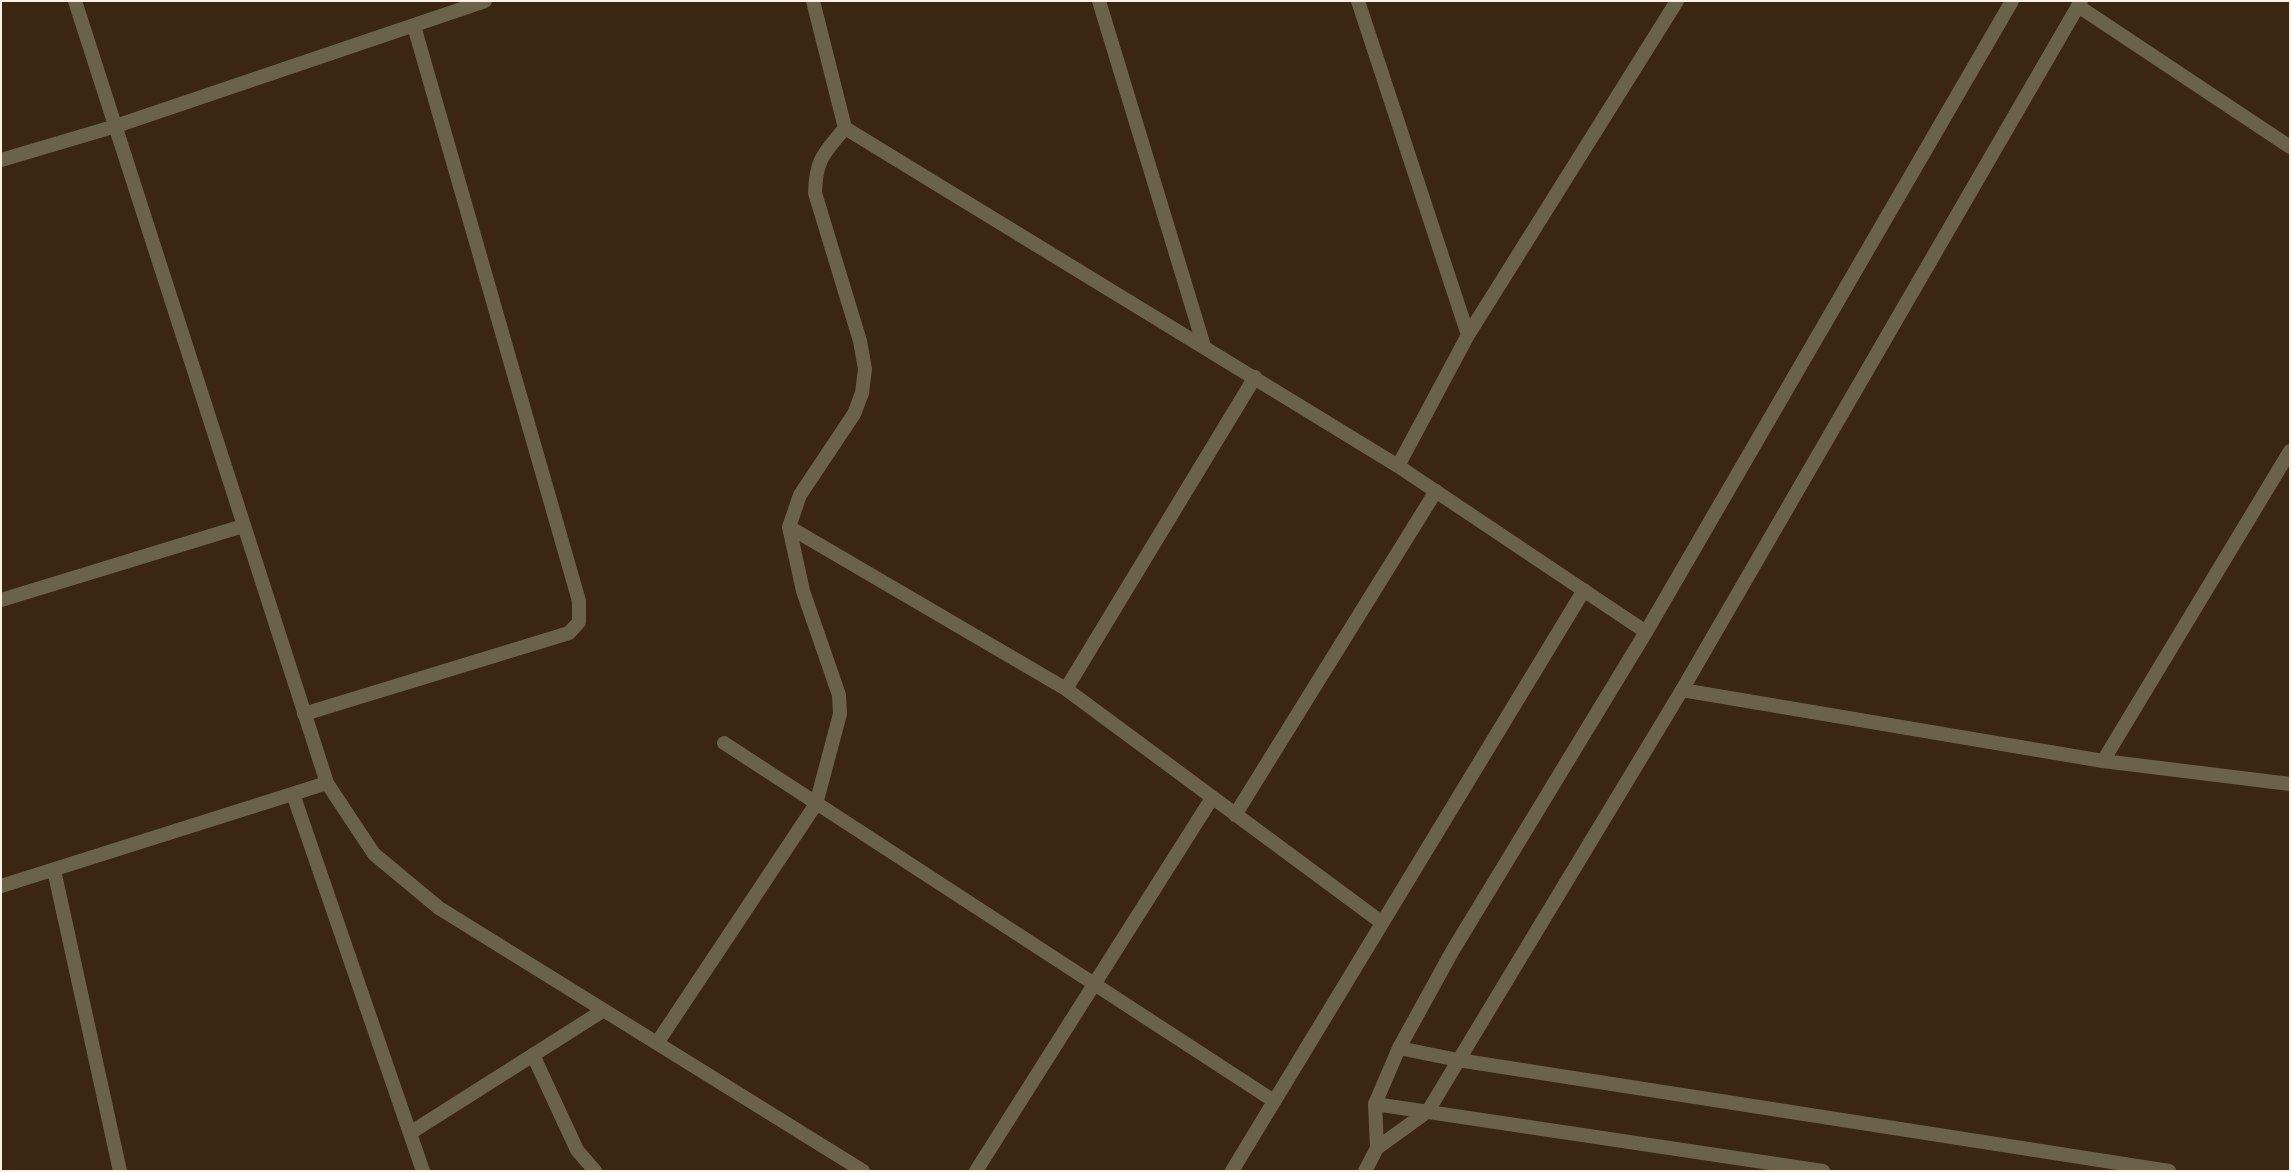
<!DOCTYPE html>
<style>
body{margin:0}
#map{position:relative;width:2291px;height:1172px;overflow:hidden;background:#3b2711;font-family:Montserrat,sans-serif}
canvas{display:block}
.frame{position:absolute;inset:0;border:2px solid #fef1e3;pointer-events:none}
</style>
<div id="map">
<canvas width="2291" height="1172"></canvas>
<div class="frame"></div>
</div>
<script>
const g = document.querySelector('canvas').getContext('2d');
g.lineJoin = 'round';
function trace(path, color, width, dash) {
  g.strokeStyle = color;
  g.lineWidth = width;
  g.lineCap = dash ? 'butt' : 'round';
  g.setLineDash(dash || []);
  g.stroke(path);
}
const service = new Path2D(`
 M533,1055L577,1150L595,1171`);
const minor = new Path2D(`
 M75,1L327,783L374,854L439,908L863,1171
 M813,1L845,128L1398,466L1646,632
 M1099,1L1204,346
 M1358,1L1468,335
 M2078,6L2290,147
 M1,160L116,126L485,1
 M1398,466L1468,335L1677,1
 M789,527L1066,689L1381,922
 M1,600L243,526
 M1066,689L1255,377
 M1682,690L2103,761L2290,784
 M304,714L569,633L579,622V601L414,26
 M724,743L1274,1101
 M2103,761L2290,451
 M293,794L423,1171
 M1235,815L1436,491
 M54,870L120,1171
 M1,886L327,783
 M657,1043L816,804L840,714L839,695L803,591L789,527L800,495L854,414L862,393L865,369L860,341L815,193C816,158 824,154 845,128
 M1375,1104L1377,1148
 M410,1133L604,1010
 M976,1171L1212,798
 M1232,1171L1584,590
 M1365,1171L1377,1148L1428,1111`);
const tertiary = new Path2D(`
 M1399,1048L1458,1060L2169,1171
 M1428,1111L1682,690L2081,1
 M1823,1171L1375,1104L1399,1048L1453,950L1646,632L2012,1`);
trace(service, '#6b6349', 14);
trace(minor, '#6b6349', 14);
trace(tertiary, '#6b6349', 14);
</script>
